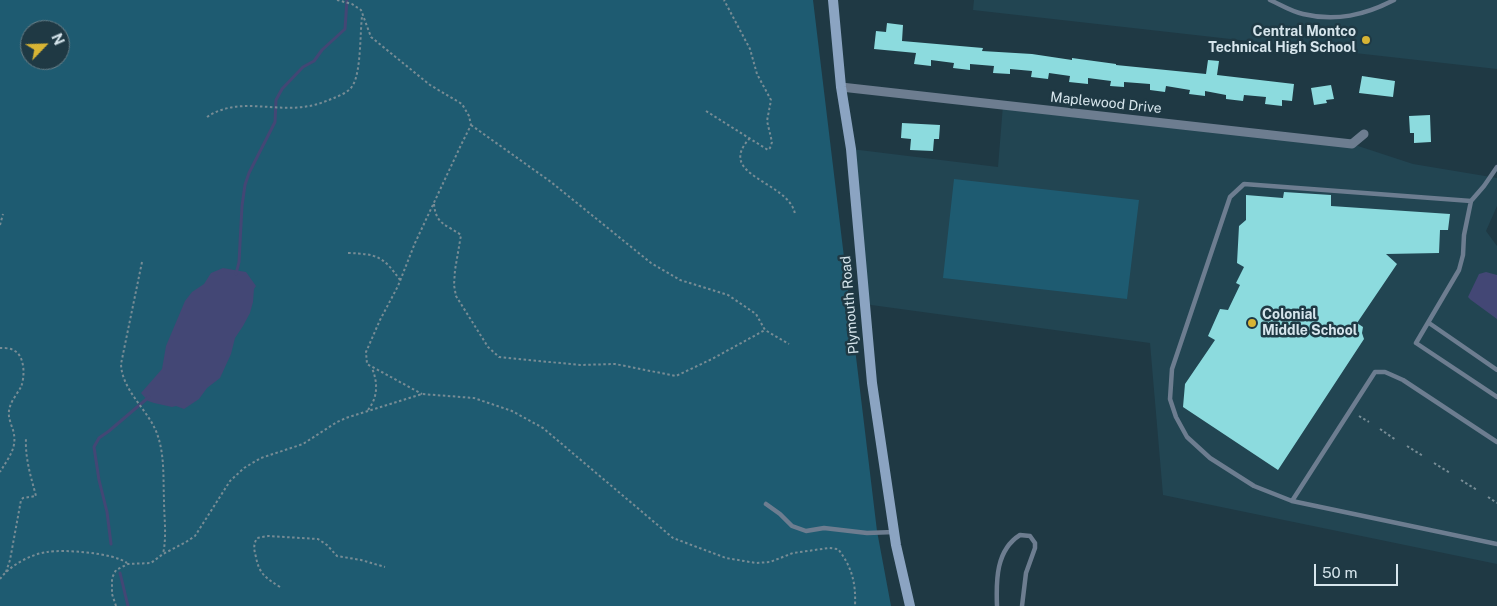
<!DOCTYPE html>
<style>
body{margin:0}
#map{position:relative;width:1497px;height:606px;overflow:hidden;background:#1f3944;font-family:"Public Sans",sans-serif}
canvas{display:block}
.north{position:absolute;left:20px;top:20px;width:50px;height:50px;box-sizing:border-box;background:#1f3944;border:1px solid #687e87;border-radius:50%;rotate:66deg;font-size:14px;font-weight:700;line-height:20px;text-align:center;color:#d6e5ec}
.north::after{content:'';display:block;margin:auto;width:18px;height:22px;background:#d7b434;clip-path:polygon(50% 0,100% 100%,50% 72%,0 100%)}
.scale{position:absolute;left:1314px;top:564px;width:84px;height:22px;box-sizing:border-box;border:2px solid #d6e5ec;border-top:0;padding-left:6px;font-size:15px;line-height:18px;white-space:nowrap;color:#d6e5ec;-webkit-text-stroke:4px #1f3944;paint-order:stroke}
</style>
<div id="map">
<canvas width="1497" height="606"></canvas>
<div class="north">N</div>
<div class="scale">50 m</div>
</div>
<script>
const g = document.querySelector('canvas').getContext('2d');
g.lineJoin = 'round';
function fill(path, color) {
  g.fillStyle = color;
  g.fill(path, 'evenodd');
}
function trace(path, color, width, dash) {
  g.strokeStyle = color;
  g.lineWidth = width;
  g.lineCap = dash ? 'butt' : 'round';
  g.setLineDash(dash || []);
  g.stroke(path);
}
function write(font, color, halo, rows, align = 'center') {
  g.font = font + ' "Public Sans",sans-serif';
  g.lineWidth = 5;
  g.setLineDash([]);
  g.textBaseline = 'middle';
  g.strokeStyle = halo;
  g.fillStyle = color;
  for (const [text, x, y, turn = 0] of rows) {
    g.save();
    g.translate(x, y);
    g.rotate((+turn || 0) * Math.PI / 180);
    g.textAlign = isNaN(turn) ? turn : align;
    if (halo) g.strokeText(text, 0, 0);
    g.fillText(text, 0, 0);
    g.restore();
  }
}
const built = new Path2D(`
 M974,0H1497V69L973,10Z
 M1003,105L1352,144L1413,164L1497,178V206L1486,231L1497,246V564L1163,495L1150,343L864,304L851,149L998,167Z`);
const green = new Path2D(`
 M0,0H813L877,531L891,606H0ZM30,30H60V60H30Z
 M954,179L1139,200L1127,299L943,278Z`);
const water = new Path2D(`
 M223,268L246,272L256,286L254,289L253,302L250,313L243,326L235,338L231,354L220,378L207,388L199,399L184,409L176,406L172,407L154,403L148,401L141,393L162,369L166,346L185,301L192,292L204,284L211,273Z
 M1486,272L1497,275V319L1471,300L1468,297L1479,274Z`);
const stream = new Path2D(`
 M236,274L239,262L242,206L245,185L249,173L275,122L276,100L282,89L303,67L314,61L322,50L345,29L347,0
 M111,544L107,512L99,480L94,447L99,438L109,431L149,397
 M120,573L128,606`);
const building = new Path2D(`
 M887,23L903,25L902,41L983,48L982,51L1032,54L1072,60V58L1116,64V65L1206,74L1208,60L1219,61L1217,75L1294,84L1292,101L1282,100V106L1265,104L1266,97L1244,95L1243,101L1226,99V95L1205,91V96L1189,94L1190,90L1166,86L1165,92L1150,90V84L1124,82V87L1110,86L1111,81L1088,78V84L1069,82L1070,76L1049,73L1048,79L1031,77L1032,71L1010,69V74L993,73L994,66L970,64V70L953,68L954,63L931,60V66L914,64L916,53L874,49L876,31L886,32Z
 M1362,76L1395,81L1393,97L1359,93Z
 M1331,85L1334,99L1326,100L1327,103L1314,105L1311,88Z
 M1430,115L1431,142L1414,143V133H1410L1409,116Z
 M902,123L940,125L939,139H934L933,151L910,150L911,139L901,138Z
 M1284,192L1331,195V206L1450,214L1448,230H1440L1439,253L1386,254L1397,264L1357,323L1363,327L1362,333L1364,339L1278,470L1183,407L1185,384L1215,340L1208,336L1220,309L1228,310L1240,285L1236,283L1244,267L1237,263L1239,226L1246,220V195L1283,198Z`);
const path = new Path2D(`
 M337,0L352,4L361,10L371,37L430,85L462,104L469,116L471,125L461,145L415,243L398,286L380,320L366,352L367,364L422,394
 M706,111L768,150L770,148L772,142L767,121L771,100L757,74L750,49L724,0
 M207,117C238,96 275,113 309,106C317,105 326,101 334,98C341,95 349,92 353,85C361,71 360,34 362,16
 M471,125L551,182L651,263L680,280L728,295L756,314L765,330L789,344
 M750,138C714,176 789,181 795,214
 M434,204C436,225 446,224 461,235L455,270L454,285L456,296L488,347L499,357L580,365L615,364L676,376L712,359L765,330
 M0,225L3,214
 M348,253C377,254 383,256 400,280
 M142,262L121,364C122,390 146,408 156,431C165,453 163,477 164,500C164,518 167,536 163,554
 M0,348C4,348 11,348 15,351C25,357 25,377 21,387C17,394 10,402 9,411C8,417 11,424 13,430C18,447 9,457 0,472
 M368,410C378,397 378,383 372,368
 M1359,416L1369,422
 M1380,429L1396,440
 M1407,446L1423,456
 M1434,463L1450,473
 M1461,480L1477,490
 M1488,497L1497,503
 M6,572L10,560L21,500L23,498L36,496C31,477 25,459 26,438
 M0,579C9,566 31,554 47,552C64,549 114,553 127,563
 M280,587C266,578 259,574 256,557C254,550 253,545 257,538L268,536L318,539L327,545L337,556L361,560L385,567
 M116,606L112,594V578L116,570L128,564L151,563L163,554L186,542L195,536L230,481L244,468L261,458L303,444L337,422L346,418L422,394L474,398L512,411L543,428L673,538L726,558L756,563L770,562L793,553L829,548L838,549C852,567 856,583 855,606`);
const lane = new Path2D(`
 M1270,0C1281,5 1292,12 1303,14C1336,22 1365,15 1394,0
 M1497,167L1484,186L1471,201L1464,235L1463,255L1459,270L1416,343L1497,397
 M1471,201L1244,184L1230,197L1172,369L1170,399L1176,417L1187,437L1210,458L1254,486L1292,501L1497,544
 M1429,323L1497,370
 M1292,501L1375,372H1385L1403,380L1497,442
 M766,504L780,514L792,526L806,531L824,528L867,533L894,532
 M997,606C996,580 996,550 1020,535L1030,536L1035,543V548L1026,573L1022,606`);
const street = new Path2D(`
 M841,87L1352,144L1364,134`);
const secondary = new Path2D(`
 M833,0L841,87L851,149L872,383L896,545L910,606`);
const markers = [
 [1366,40,5,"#d7b434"],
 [1252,323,5,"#d7b434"]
];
const poiNames = [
 ["Central Montco",1356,32],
 ["Technical High School",1356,48],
 ["Colonial",1262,315,"left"],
 ["Middle School",1262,331,"left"]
];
const streetNames = [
 ["Maplewood Drive",1106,103,6],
 ["Plymouth Road",850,305,-95]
];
fill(built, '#224552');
fill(green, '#1e5b71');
fill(water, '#434775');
trace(stream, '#434775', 3);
fill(building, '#8cdbde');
trace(path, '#778c95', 2, [2.5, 2.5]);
trace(lane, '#6d7d90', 4.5);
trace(street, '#6d7d90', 9);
trace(secondary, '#8ba4c2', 10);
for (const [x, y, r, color] of markers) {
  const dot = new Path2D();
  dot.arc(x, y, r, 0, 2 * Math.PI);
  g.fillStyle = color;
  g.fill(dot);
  trace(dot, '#1f3944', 2);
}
write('bold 14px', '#d6e5ec', '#1f3944', poiNames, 'right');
write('14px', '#d6e5ec', '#1f3944', streetNames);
</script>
